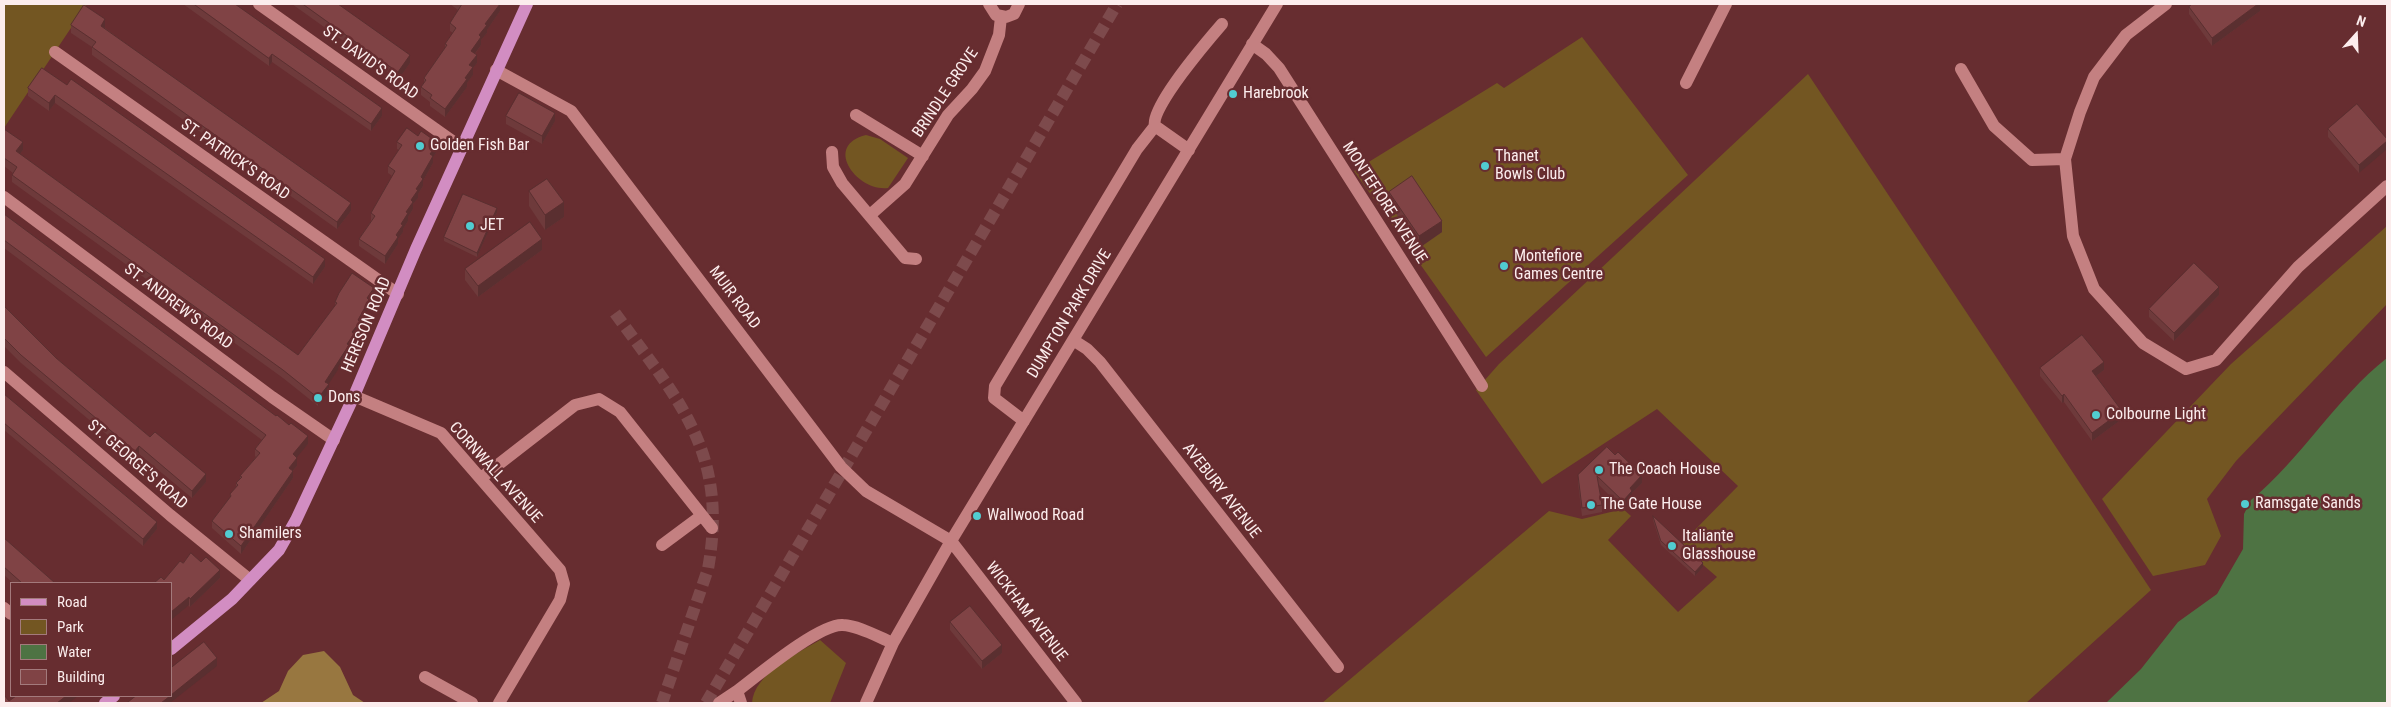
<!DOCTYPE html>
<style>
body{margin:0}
#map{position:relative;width:2391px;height:707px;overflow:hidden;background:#672d30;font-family:"Roboto Condensed",sans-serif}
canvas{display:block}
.frame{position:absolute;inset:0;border:5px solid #fceded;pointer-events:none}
.legend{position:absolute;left:10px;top:582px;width:162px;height:115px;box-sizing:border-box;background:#672d30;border:1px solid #a37a7c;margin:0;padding:6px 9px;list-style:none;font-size:15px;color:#fceded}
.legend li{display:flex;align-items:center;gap:10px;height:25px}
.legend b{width:25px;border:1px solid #a37a7c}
.north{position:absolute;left:2331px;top:10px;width:50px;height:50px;-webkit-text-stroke:4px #672d30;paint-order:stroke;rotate:20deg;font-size:14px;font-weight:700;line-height:20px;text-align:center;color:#fceded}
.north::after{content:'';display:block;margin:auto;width:18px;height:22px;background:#fceded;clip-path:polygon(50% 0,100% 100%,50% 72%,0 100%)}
</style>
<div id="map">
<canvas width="2391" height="707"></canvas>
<div class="frame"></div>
<ul class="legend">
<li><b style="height:6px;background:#d28dc2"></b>Road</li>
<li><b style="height:14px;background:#735622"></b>Park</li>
<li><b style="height:14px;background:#4e7343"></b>Water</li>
<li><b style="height:14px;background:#804345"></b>Building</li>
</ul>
<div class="north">N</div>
</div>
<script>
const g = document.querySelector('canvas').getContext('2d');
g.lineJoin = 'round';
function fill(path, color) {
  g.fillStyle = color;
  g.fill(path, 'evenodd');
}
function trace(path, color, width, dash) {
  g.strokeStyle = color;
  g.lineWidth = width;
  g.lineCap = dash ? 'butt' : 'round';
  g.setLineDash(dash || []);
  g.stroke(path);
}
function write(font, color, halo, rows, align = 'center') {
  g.font = font + ' "Roboto Condensed",sans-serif';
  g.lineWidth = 5;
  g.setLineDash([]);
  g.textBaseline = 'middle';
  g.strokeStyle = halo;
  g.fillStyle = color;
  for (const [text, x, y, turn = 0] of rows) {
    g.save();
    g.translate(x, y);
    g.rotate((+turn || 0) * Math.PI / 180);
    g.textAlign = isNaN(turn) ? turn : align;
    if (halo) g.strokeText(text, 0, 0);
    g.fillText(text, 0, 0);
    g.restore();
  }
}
const green = new Path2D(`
 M4,4H87L4,128Z
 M1582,37L1688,175L1486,357L1354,171L1497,83L1504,88Z
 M1808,74L2151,590L2026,703H1322L1549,511L1582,519L1623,509L1631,516L1608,540L1678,612L1717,577L1680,545L1738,486L1657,409L1542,484L1476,390L1499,364Z
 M866,135L880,139L908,158L888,188C858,192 822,146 866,135Z
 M2387,226V304L2236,461L2207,499L2221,536L2205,565L2153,576L2102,499L2231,364Z
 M820,640L846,663L830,703H752C754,674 796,654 820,640Z`);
const forest = new Path2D(`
 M324,651L340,667L353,695L365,703H261L279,691L288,671L303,655Z`);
const water = new Path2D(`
 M2387,358V703H2106L2141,669L2178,622L2217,594L2243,549L2244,514L2251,500C2302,458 2336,398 2387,358Z`);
const minorTunnel = new Path2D(`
 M615,313C679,401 729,452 708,569L662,703
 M706,703L1117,4`);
const minor = new Path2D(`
 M259,4L462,148
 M989,4L996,15L1006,17L1014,14L1019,4
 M2166,4L2126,35L2094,77L2080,112L2065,159L2073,236L2094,289L2143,343L2186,369L2216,360L2298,267L2387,186
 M1252,44L1266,54L1279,68L1482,386
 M55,52L398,294
 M1961,69L1994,126L2032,160L2065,159
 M496,70L571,111L841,467L866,491L951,541L1076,703
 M1686,83L1726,4
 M856,115L923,156
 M1189,150L1155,126C1149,109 1209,39 1222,24
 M832,152L833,167L842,183L905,258L916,259
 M4,197L272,397L334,440
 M870,215L905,184L948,115L972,89L985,71L999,35L1001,17
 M1073,340L1087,349L1100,362L1338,667
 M4,372L170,515L250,580
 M354,396L441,433L560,570L564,584L560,600L499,703
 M1024,421L994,398L995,386L1137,149L1155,126
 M481,478L575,405L599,399L620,412L712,528
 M662,545L701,516
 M4,608L11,614
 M425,677L472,703
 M719,703L737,691
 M741,703L737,691C757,676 820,623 843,625C860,626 878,637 893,643
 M866,703L893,643L951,541L1277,4`);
const major = new Path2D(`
 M171,649L232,599L279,550L296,520L354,396L416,249L527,4
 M105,703L114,696`);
const wall = new Path2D(`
 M183,4H235L382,116L371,131L272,62L269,66Z
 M292,4H338L410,63L398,80Z
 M450,4H500V11L487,30V33L481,40V45L475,54L477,63L473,68V75L467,83V87L445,117L430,106V102L421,95V87L424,83V78L445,48V44L453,33L450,31V23L458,10Z
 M2260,4V11L2212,46L2189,14V7Z
 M71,25L105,27V28L351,211L337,229L92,55V47L71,33Z
 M42,68L325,267L313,284L55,103L49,111L28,96V88Z
 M506,116L555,121L542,144L506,124Z
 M4,129L23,150L20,154L298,355L335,306V302L374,296L369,303V308L360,324V329L354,338V342L349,350V353L328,384L329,392L318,406L283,378L12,182V175L13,173L4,166Z
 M2328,129L2387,139L2359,173L2328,137Z
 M397,142L438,150L433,157V163L423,181V186L418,194V198L413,204V209L408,217V221L403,229V232L398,239V244L385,264L359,246V239L371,221V213L392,176L388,173V166L399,150L397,149Z
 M529,191L564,217L545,230L529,206Z
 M1389,192L1442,232L1419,248L1389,203Z
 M497,212L477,257L444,241V237Z
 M4,214L308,444L296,457L297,466L293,471V478L241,554L212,528V521L230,498V494L236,487V483L240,479V476L256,457L255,456V449L262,440L4,248Z
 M542,250L478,297L465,280V269Z
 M2219,295L2174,341L2149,317V309Z
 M4,306L56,358L150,437L206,482L192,498L139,454L135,458L21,363L4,346Z
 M2040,368L2104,370L2096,376L2122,419L2092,441L2064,402L2062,403L2040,376Z
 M4,394L157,529L143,546L4,430Z
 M1607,447L1642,483L1632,493V499L1623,509L1599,485L1602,505V512L1582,516L1578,483V475Z
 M1653,516L1703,567L1695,576L1661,545L1653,520Z
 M4,538L55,583H13L4,575Z
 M183,563L220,578L190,607L164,580Z
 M950,622L1002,653L982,669L950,630Z`);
const shadedWall = new Path2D(`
 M500,4V11L487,30V33L481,40V45L471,59V51L485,24Z
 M2258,4H2260V11L2212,46V38Z
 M105,19V27L101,34V26Z
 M272,54V62L269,66V58Z
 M410,55V63L398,80V72Z
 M477,55V63L473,68V75L467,83V87L445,117V109L465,78L469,65Z
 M55,95V103L49,111V103Z
 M382,108V116L371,131V124Z
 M555,113V121L542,144V136Z
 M2387,141V149L2359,173V165Z
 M23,142V150L16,159V151Z
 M438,143V150L433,157V163L423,181V186L418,194V198L413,204V209L408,217V221L403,229V232L398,239V244L385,264V256L396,235L406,212L430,154Z
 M564,202V217L545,230V215Z
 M351,203V211L337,229V222Z
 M497,208V212L477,257V253Z
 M1442,221V232L1419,248V236Z
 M542,239V250L478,297V286Z
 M325,259V267L313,284V277Z
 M2219,287V295L2174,341V333Z
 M374,288V296L369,303V308L360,324V329L354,338V342L349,350V353L328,385L329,384V392L318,406V398L325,382L347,344L367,298Z
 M2104,362V370L2092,379V371Z
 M2064,394V402L2062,403V396Z
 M2122,411V419L2092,441V433Z
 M308,436V444L293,462V454Z
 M139,446V454L135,458V451Z
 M297,458V466L289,475V468Z
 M293,471V478L241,554V546Z
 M206,474V482L192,498V491Z
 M1642,475V483L1632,493V499L1623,509V501L1630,488Z
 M157,522V529L143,546V539Z
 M1703,563V567L1695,576V572Z
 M220,570V578L190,607V599Z
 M189,597V605L171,620V612Z
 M1002,645V653L982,669V661Z
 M217,658V666L170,703H161L170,696H171V695Z
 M66,696H78L69,703H57Z`);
const building = new Path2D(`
 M194,4H235L382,108L371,124L272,54L269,58Z
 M303,4H338L410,55L398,72Z
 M461,4H500L485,24L487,25L479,35L481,37L471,51L477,55L469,65L473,67L465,78L467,79L445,109L430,98L432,95L421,87L426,80L424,78L447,45L445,44L456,28L450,23L462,4Z
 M2192,4H2258L2212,38L2189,7Z
 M84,5L105,19L101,26L351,203L337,222L92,47L96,42L71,25Z
 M42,68L67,85L71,79L325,259L313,277L55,95L49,103L28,88Z
 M519,93L555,113L542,136L506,116Z
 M2357,104L2387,139V141L2359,165L2328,129Z
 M407,128L418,136L421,131L438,143L430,154L433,156L421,177L423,179L416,189L418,190L411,200L413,202L406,212L408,213L401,224L403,225L396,235L398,237L385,256L359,239L375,216L371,213L395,171L388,166L402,145L397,142Z
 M4,129L23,142L16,151L298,355L337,303L335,302L339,293L352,273L374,288L367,298L369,300L358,320L360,322L352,332L354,334L347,344L349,345L325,382L329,384L318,398L283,370L12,175L17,167L4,158Z
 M1412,176L1442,221L1419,236L1389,192Z
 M547,179L564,202L545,215L529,191Z
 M463,194L497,208L477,253L444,237Z
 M4,214L276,416L277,415L289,425L291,423L308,436L293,454L297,458L289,468L293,471L241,546L212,521L231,496L230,494L238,485L236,483L242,477L240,476L260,453L255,449L266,435L4,240Z
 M530,222L542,239L478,286L465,269Z
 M2194,263L2219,287L2174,333L2149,309Z
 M4,306L56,358L150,437L155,432L206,474L192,491L139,446L135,451L21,355L4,338Z
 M2082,335L2104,362L2092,371L2122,411L2092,433L2064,394L2062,396L2040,368Z
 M4,394L157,522L143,539L4,423Z
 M1607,447L1615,455L1618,452L1642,475L1630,488L1632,491L1623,501L1597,476L1602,505L1582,508L1578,475Z
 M1653,516L1703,563L1695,572L1661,541Z
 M4,538L55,583H22L4,567Z
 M191,553L201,562L206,557L220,570L190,599L189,597L171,612V583H154L161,577L164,580L180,561L183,563Z
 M970,606L1002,645L982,661L950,622Z
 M204,642L217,658L171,695V668Z
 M4,695L9,701L16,696H66L57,703H4Z
 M136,696H170L161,703H127Z`);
const markers = [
 [1233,94,5,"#51ccd1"],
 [420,146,5,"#51ccd1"],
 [1485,166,5,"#51ccd1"],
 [470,226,5,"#51ccd1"],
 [1504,266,5,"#51ccd1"],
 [318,398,5,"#51ccd1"],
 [2096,415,5,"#51ccd1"],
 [1599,470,5,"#51ccd1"],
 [2245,504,5,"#51ccd1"],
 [1591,505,5,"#51ccd1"],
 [977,516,5,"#51ccd1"],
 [229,534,5,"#51ccd1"],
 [1672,546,5,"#51ccd1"]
];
const streetNames = [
 ["ST. DAVID'S ROAD",370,63,36],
 ["BRINDLE GROVE",946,93,-56],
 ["ST. PATRICK'S ROAD",235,160,35],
 ["MONTEFIORE AVENUE",1384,203,57],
 ["MUIR ROAD",734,298,53],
 ["ST. ANDREW'S ROAD",178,307,37],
 ["DUMPTON PARK DRIVE",1070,314,-59],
 ["HERESON ROAD",367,325,-67],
 ["ST. GEORGE'S ROAD",137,465,41],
 ["CORNWALL AVENUE",495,473,48],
 ["AVEBURY AVENUE",1221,491,52],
 ["WICKHAM AVENUE",1026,612,52]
];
const poiNames = [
 ["Harebrook",1243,94],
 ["Golden Fish Bar",430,146],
 ["Thanet",1495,157],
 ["Bowls Club",1495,175],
 ["JET",480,226],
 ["Montefiore",1514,257],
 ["Games Centre",1514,275],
 ["Dons",328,398],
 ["Colbourne Light",2106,415],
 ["The Coach House",1609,470],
 ["Ramsgate Sands",2255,504],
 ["The Gate House",1601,505],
 ["Wallwood Road",987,516],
 ["Shamilers",239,534],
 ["Italiante",1682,537],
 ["Glasshouse",1682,555]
];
fill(green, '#735622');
fill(forest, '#987740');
fill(water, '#4e7343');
trace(minorTunnel, '#7d4a4c', 12, [12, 6]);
trace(minor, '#c48081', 12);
trace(major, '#d28dc2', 12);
fill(wall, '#6e3a3b');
fill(shadedWall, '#5a2f30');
fill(building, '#804345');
trace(building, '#5a2f30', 1);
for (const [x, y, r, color] of markers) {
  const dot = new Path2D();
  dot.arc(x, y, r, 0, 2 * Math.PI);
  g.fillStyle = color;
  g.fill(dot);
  trace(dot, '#672d30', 2);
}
write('16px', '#fceded', '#672d30', streetNames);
write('16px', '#fceded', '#672d30', poiNames, 'left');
</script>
